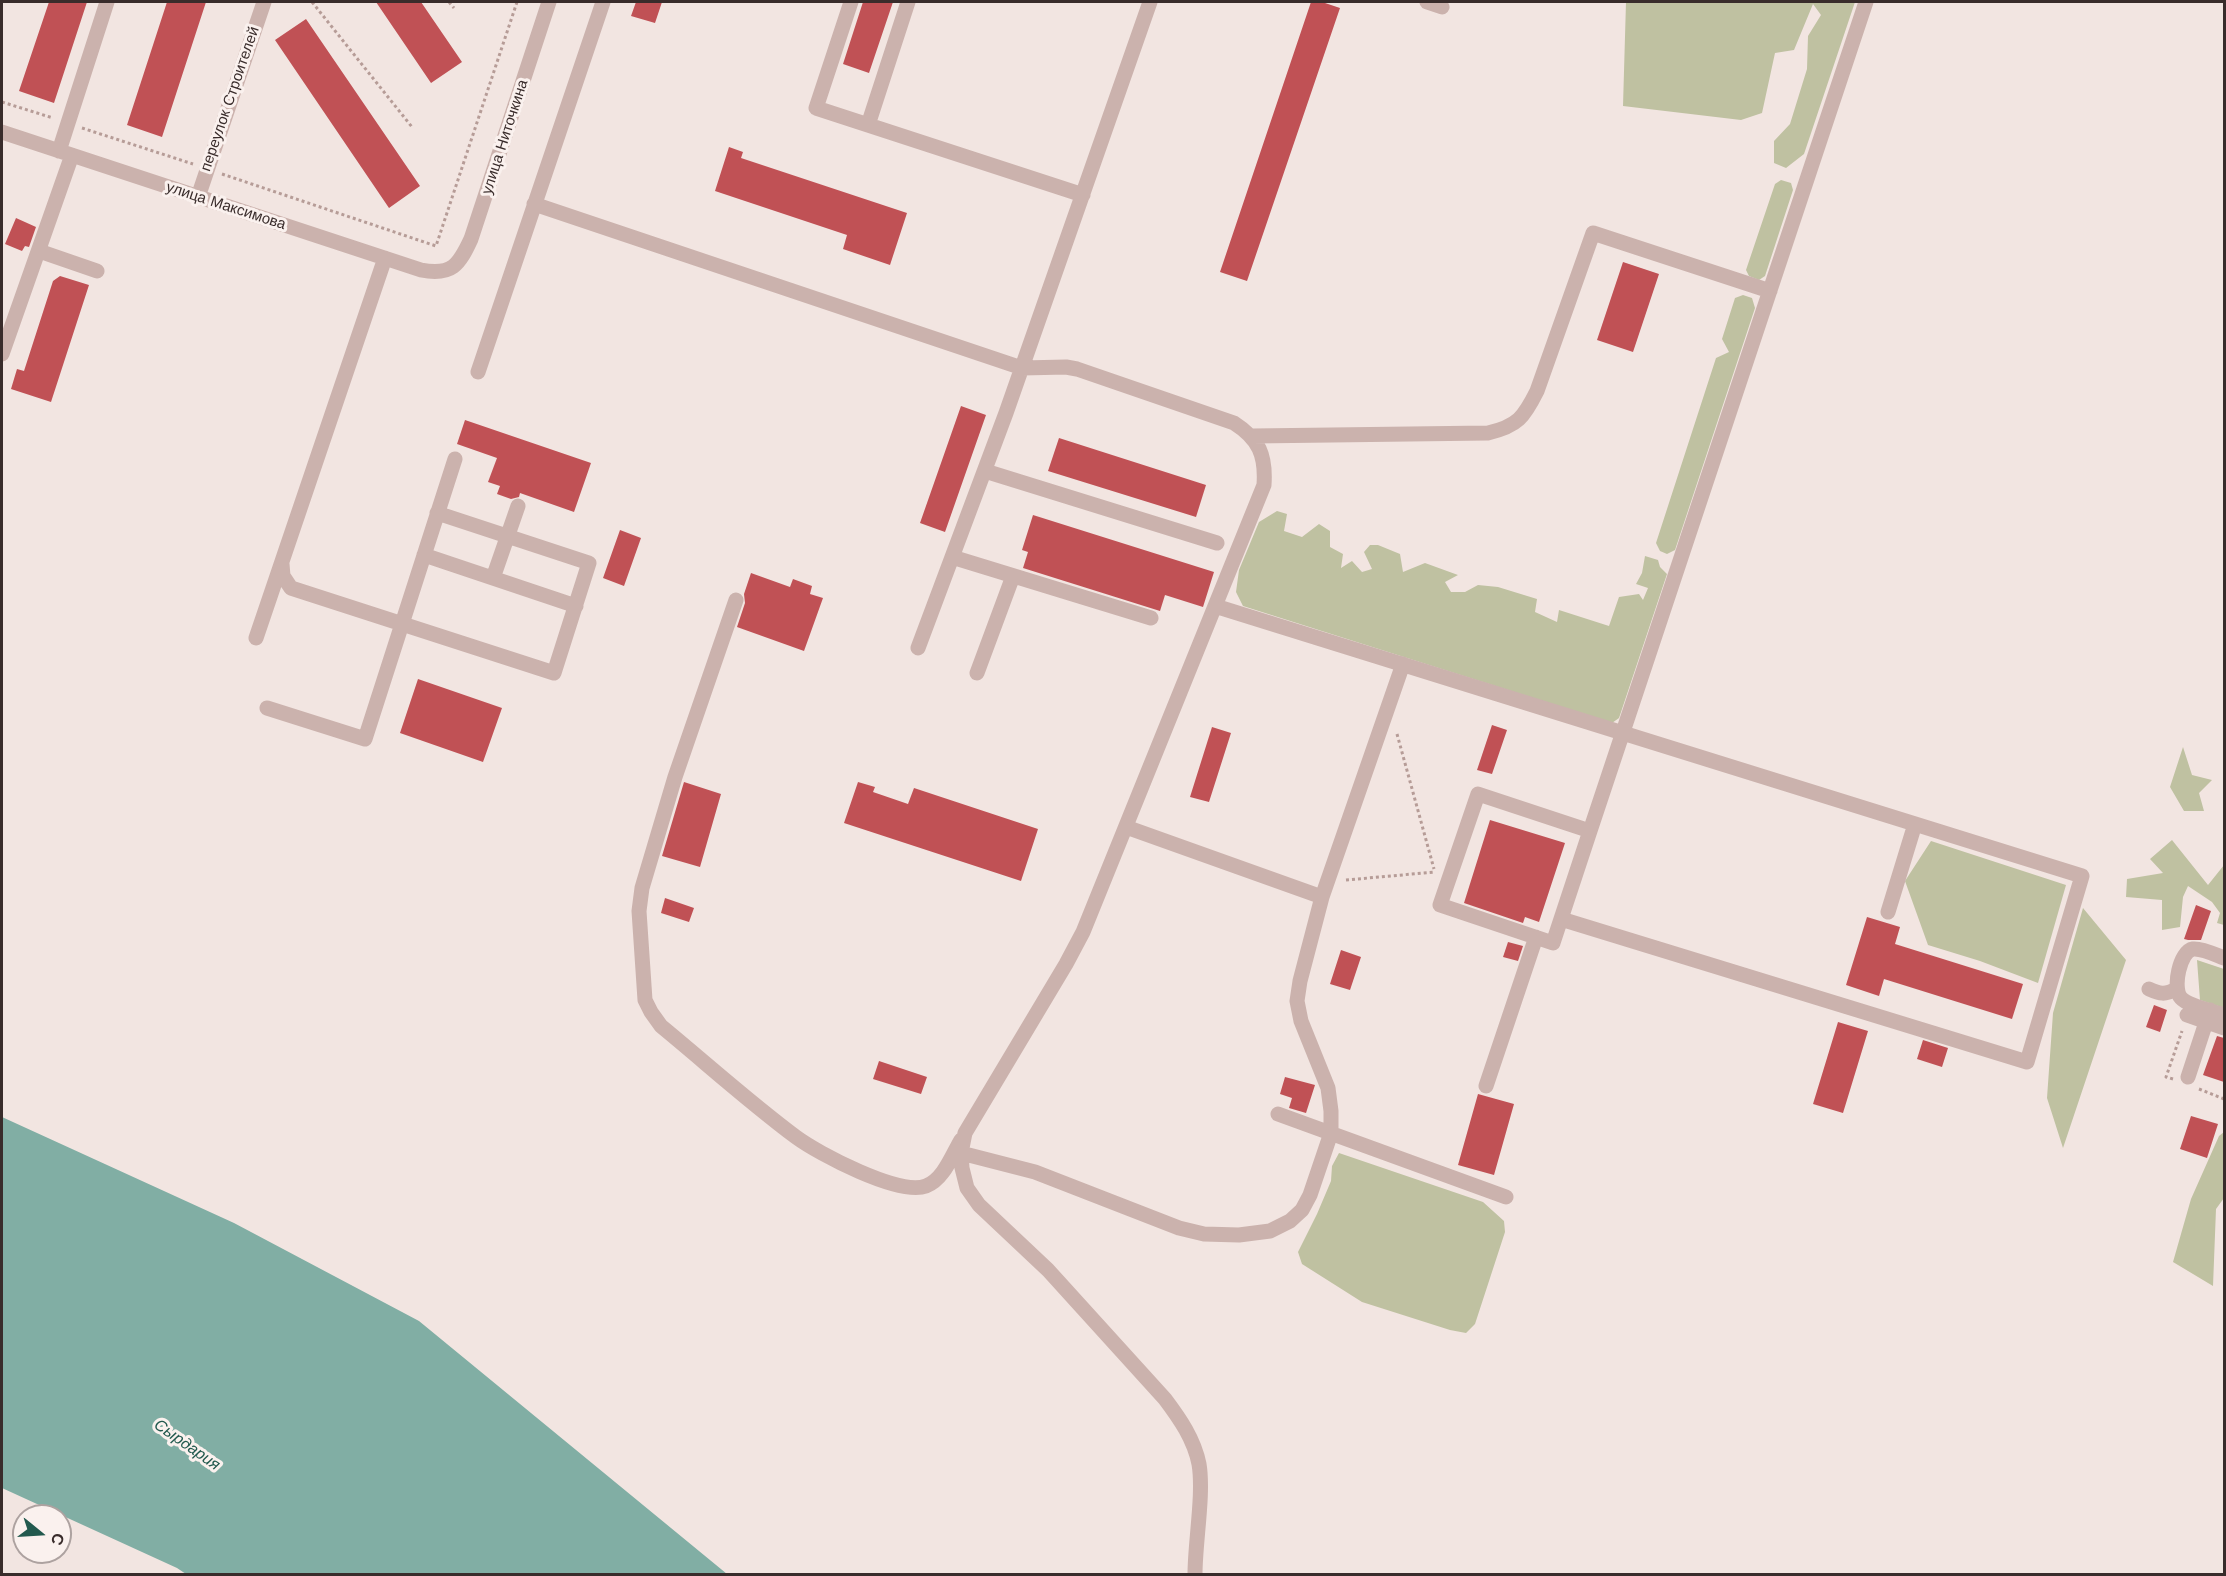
<!DOCTYPE html>
<meta charset="utf-8">
<style>
body{margin:0}
#map{position:relative;width:2226px;height:1576px;overflow:hidden;background:#f2e5e1;font-family:"Work Sans",sans-serif}
canvas{display:block}
.frame{position:absolute;inset:0;border:3px solid #392c2b;pointer-events:none}
.north{position:absolute;left:12px;top:1504px;width:60px;height:60px;box-sizing:border-box;background:#faf1ee;border:2px solid #ada2a0;border-radius:50%;rotate:108deg;font-size:16px;font-weight:700;line-height:24px;text-align:center;color:#392c2b}
.north::after{content:'';display:block;margin:auto;width:21px;height:27px;background:#22594e;clip-path:polygon(50% 0,100% 100%,50% 72%,0 100%)}
</style>
<div id="map">
<canvas width="2226" height="1576"></canvas>
<div class="frame"></div>
<div class="north">С</div>
</div>
<script>
const g = document.querySelector('canvas').getContext('2d');
g.lineJoin = 'round';
function fill(path, color) {
  g.fillStyle = color;
  g.fill(path, 'evenodd');
}
function trace(path, color, width, dash) {
  g.strokeStyle = color;
  g.lineWidth = width;
  g.lineCap = dash ? 'butt' : 'round';
  g.setLineDash(dash || []);
  g.stroke(path);
}
function write(font, color, halo, rows, align = 'center') {
  g.font = font + ' "Work Sans",sans-serif';
  g.lineWidth = 6;
  g.setLineDash([]);
  g.textBaseline = 'middle';
  g.strokeStyle = halo;
  g.fillStyle = color;
  for (const [text, x, y, turn = 0] of rows) {
    g.save();
    g.translate(x, y);
    g.rotate((+turn || 0) * Math.PI / 180);
    g.textAlign = isNaN(turn) ? turn : align;
    if (halo) g.strokeText(text, 0, 0);
    g.fillText(text, 0, 0);
    g.restore();
  }
}
const green = new Path2D(`
 M1626,2H1855L1804,154L1786,168L1774,163V141L1790,124L1807,69L1808,36L1821,15L1813,4L1794,50L1775,53L1762,113L1741,120L1623,106Z
 M1781,180L1791,183L1793,190L1765,276L1759,280L1749,276L1746,270L1775,184Z
 M1743,295L1752,298L1755,308L1675,550L1667,554L1660,551L1656,543L1716,358L1729,352L1722,339L1735,298Z
 M1277,511L1287,514L1284,531L1302,537L1319,524L1330,531V547L1343,554L1341,568L1352,561L1362,572L1372,569L1364,552L1370,545H1378L1400,554L1403,572L1425,563L1458,575L1445,582L1451,592H1465L1478,585L1498,587L1537,599L1535,612L1557,622L1559,610L1609,626L1619,597L1639,594L1643,600L1648,588L1636,584L1642,573L1645,556L1658,560L1660,567L1667,574L1619,718L1612,723L1243,606L1236,592L1239,570L1259,522Z
 M2183,747L2192,775L2212,780L2199,793L2204,811H2184L2170,787Z
 M2172,840L2208,885L2224,865V925L2217,923L2220,913L2212,902L2188,886L2183,897L2180,927L2162,930V900L2126,897L2127,879L2163,873L2150,859Z
 M1931,841L2066,885L2038,983L1980,961L1928,945L1905,881Z
 M2083,908L2126,960L2063,1148L2047,1098L2053,1013Z
 M2197,960L2224,969V1008L2200,1000Z
 M2224,1132V1198L2216,1209L2213,1286L2173,1262L2191,1199L2219,1136Z
 M1339,1153L1483,1202L1504,1221L1505,1232L1475,1324L1466,1333L1450,1330L1362,1302L1302,1264L1298,1252L1317,1214L1331,1181L1332,1166Z`);
const water = new Path2D(`
 M2,1117L234,1223L419,1321L727,1574H186L177,1568L2,1488Z`);
const building = new Path2D(`
 M49,2H87L54,103L19,91Z
 M167,2H206L162,137L127,125Z
 M376,2H421L462,62L431,83Z
 M636,2H662L655,23L631,16Z
 M863,2H893L869,73L843,64Z
 M1311,2H1322L1340,8L1247,281L1220,272Z
 M306,19L420,186L389,208L275,40Z
 M729,147L743,152L741,158L907,213L890,265L843,249L847,235L715,191Z
 M16,218L36,227L29,247L25,246L22,251L5,244Z
 M1623,262L1659,274L1633,352L1597,340Z
 M60,276L89,285L51,402L11,389L17,369L24,371L53,281Z
 M961,406L986,415L945,532L920,523Z
 M465,420L591,463L574,512L520,493L519,497L511,499L497,494L500,486L488,482L497,458L457,444Z
 M1059,438L1206,485L1196,517L1048,471Z
 M1033,515L1214,572L1203,607L1165,595L1160,611L1023,568L1028,552L1022,550Z
 M620,530L641,538L624,586L603,578Z
 M751,573L790,587L793,579L812,586L810,594L823,598L804,651L737,627L745,603L744,594Z
 M418,679L502,708L483,762L400,733Z
 M1492,725L1507,730L1492,774L1477,770Z
 M1212,727L1231,733L1209,802L1190,797Z
 M684,782L721,794L700,867L662,856Z
 M858,782L875,787L873,792L908,804L914,788L1038,829L1021,881L844,823Z
 M1490,820L1565,843L1539,922L1525,917L1523,923L1464,903Z
 M665,898L694,908L689,922L661,913Z
 M2196,905L2211,911L2201,940H2188L2184,939Z
 M1867,917L1900,927L1895,944L2023,984L2012,1019L1884,979L1879,996L1846,985Z
 M1508,942L1523,946L1518,961L1503,957Z
 M1341,950L1361,957L1350,990L1330,984Z
 M2154,1005L2167,1010L2160,1032L2146,1027Z
 M1838,1022L1868,1031L1843,1113L1813,1104Z
 M2217,1036L2224,1038V1082L2203,1075Z
 M1923,1040L1948,1048L1942,1067L1917,1059Z
 M879,1061L927,1077L921,1094L873,1079Z
 M1285,1077L1315,1085L1306,1113L1289,1108L1292,1098L1280,1094Z
 M1478,1094L1514,1104L1494,1175L1458,1165Z
 M2191,1116L2218,1124L2207,1158L2180,1149Z`);
const path = new Path2D(`
 M312,2L412,127
 M449,2L454,8
 M2,102L53,118
 M82,128L193,164
 M222,174L436,246L517,2
 M1397,734L1434,869
 M1346,880L1435,872
 M2173,1079L2166,1077L2182,1031
 M2199,1089L2224,1099`);
const minor = new Path2D(`
 M851,2L816,108L1083,195
 M1427,2L1442,7
 M868,125L908,2
 M2,132L421,270C452,276 459,265 471,239L549,2
 M59,151L107,2
 M198,197L264,2
 M534,204L1022,368L1066,367L1077,369L1234,423C1259,439 1266,455 1264,485L1083,932L1066,964L965,1133L961,1153L962,1168L967,1188L979,1205L1048,1270L1165,1399C1180,1419 1194,1439 1199,1464C1204,1494 1195,1542 1195,1574
 M39,251L97,271
 M2,354L72,155
 M478,372L603,2
 M1253,436L1488,433C1518,426 1524,417 1537,391L1593,233L1770,291
 M985,471L1217,543
 M424,555L576,606
 M952,557L1151,618
 M282,564L283,576L291,588L554,673L589,563L437,513
 M493,578L518,506
 M736,600L675,777L642,888L639,911L645,1000L651,1012L661,1026C706,1063 749,1102 796,1137C819,1154 899,1196 926,1186C944,1179 952,1155 961,1140
 M1215,606L2082,876L2027,1062L1561,919
 M256,638L385,258
 M918,648L1006,413L1150,2
 M977,673L1013,576
 M267,708L365,739L455,459
 M1126,827L1322,897
 M1590,831L1478,794L1440,905L1553,943L1590,831L1866,2
 M1888,912L1915,824
 M2224,958C2216,955 2202,948 2193,949C2180,951 2172,988 2181,998C2188,1006 2214,1011 2224,1015
 M2149,989C2160,994 2165,995 2176,989
 M2187,1015L2224,1028
 M2188,1077L2210,1010
 M1486,1086L1536,937
 M1278,1114L1506,1197
 M961,1153L1035,1172L1179,1228L1204,1234L1239,1235L1270,1231L1290,1221L1302,1210L1310,1195L1331,1133V1111L1328,1088L1301,1021L1297,1001L1300,981L1322,897L1403,664`);
const streetNames = [
 ["переулок Строителей",230,99,-71],
 ["улица Ниточкина",505,137,-72],
 ["улица Максимова",226,206,18]
];
const waterNames = [
 ["Сырдария",187,1445,35]
];
fill(green, '#bfc1a1');
fill(water, '#81aea4');
fill(building, '#c05155');
trace(path, '#b69c97', 3, [3, 3]);
trace(minor, '#cbb2ad', 15);
write('15px', '#392c2b', '#faf1ee', streetNames);
write('italic 16px', '#22594e', '#faf1ee', waterNames);
</script>
